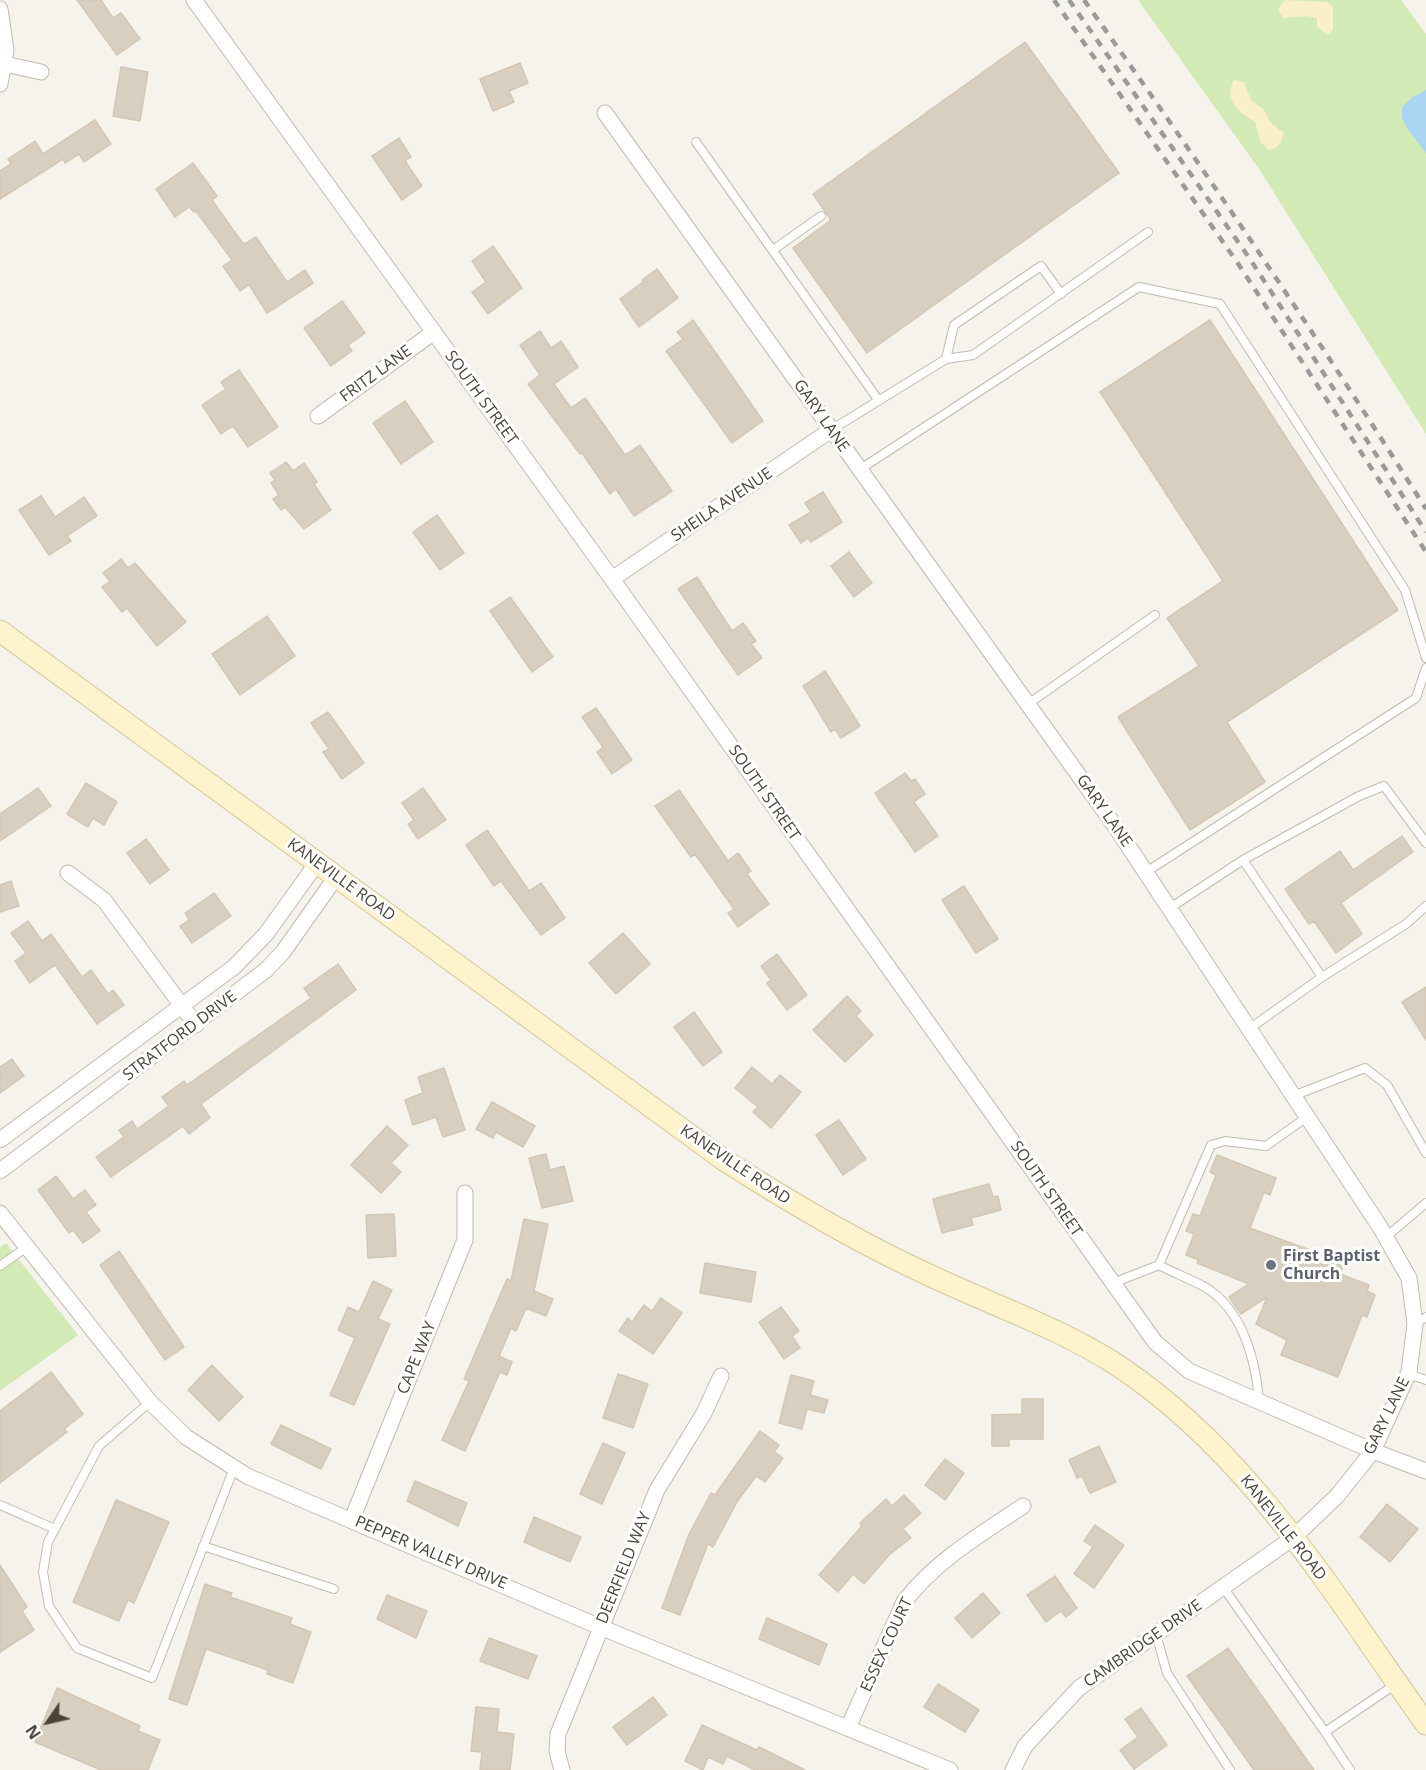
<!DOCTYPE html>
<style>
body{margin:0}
#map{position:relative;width:1426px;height:1770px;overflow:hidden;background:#f6f3ec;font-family:"Open Sans",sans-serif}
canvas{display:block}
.north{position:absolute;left:18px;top:1692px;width:60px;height:60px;-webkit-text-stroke:4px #fff;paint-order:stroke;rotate:236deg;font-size:16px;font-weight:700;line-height:24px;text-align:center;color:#4b4439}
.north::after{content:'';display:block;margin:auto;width:21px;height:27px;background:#4b4439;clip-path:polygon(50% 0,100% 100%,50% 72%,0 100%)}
</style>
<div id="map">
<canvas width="1426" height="1770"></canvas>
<div class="north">N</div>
</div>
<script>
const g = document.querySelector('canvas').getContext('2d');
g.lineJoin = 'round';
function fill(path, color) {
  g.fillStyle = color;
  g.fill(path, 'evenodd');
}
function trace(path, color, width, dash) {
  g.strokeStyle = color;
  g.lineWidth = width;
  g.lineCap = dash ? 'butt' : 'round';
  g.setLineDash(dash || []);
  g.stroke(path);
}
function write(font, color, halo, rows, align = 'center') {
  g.font = font + ' "Open Sans",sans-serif';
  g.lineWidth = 6;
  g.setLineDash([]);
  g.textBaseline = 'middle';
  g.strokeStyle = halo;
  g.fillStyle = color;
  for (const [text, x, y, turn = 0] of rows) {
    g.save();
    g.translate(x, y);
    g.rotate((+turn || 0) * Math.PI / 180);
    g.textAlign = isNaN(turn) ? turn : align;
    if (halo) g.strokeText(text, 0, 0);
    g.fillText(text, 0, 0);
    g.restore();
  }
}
const green = new Path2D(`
 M1138,0H1401L1426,34V434L1259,169Z
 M6,1243L78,1335L0,1391V1247Z`);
const sand = new Path2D(`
 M1284,0L1328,2L1333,7V30L1327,35L1317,27V18L1307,16L1283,18L1278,10Z
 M1234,80L1244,82L1251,100L1264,110L1271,123L1284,133C1281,143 1279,148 1269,150L1261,143L1255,122C1239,112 1223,100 1234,80Z`);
const water = new Path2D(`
 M1426,90V153L1407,128L1402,118V107L1413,97Z`);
const building = new Path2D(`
 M77,0H101L113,18L121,13L140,39L117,55Z
 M1025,42L1119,173L867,353L793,248L831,220L813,194Z
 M520,63L528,83L509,91L514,102L493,111L480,79Z
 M121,67L148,72L140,121L113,116Z
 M95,120L111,144L84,162L79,154L65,163L63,159L0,199V171L11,164L8,159L35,141L43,154Z
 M399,138L411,157L405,161L422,186L402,200L372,156Z
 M193,163L217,196L212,200L241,241L245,244L256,237L287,282L305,270L313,283L267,313L249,285L240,291L223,266L232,260L196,211L194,212L189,207L175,217L156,189Z
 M493,246L522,288L488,314L472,292L486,282L472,261Z
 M657,269L678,298L639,327L620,299L643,282L642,280Z
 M342,301L365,333L348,345L352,351L331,366L304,328Z
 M693,320L763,421L732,443L666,351L683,339L677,332Z
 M1210,320L1398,610L1227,722L1265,782L1190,830L1118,717L1199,666L1167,618L1223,581L1100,392Z
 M540,331L551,348L561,341L578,367L554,384L571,408L585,398L625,455L640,445L672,491L634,516L616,489L610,494L582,453L580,454L528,384L540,375L520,345Z
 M239,370L278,427L248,447L233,426L221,434L202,405L226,389L221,382Z
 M405,401L433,442L401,464L373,423Z
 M286,462L293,471L304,463L317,482L314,484L331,510L304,529L285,507L281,510L273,499L279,495L271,483L275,480L270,473Z
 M823,492L842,522L811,542L808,538L801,543L789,525L811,512L805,503Z
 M41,496L55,517L84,497L97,516L67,536L71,541L49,555L19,510Z
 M437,515L464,553L440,570L413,532Z
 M849,552L872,583L854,597L831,566Z
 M121,559L128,568L135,563L186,622L157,646L127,608L122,612L102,587L110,581L103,573Z
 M697,577L732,631L743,623L756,641L751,644L762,658L738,675L678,589Z
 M510,597L553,657L532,672L490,611Z
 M267,616L295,656L240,695L212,654Z
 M825,671L860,726L841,738L835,729L831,732L803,686Z
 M596,708L632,760L612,774L597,752L603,747L582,717Z
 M328,712L364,763L342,779L323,752L329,749L311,723Z
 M905,773L911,781L915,779L925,794L914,802L938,836L915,852L875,793Z
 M86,783L117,802L104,825L93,818L88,827L67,814Z
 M38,788L51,806L0,841V814Z
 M423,788L446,820L418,839L408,824L414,820L402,803Z
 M679,790L728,861L738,853L751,871L747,874L769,904L738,927L728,913L734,909L695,854L691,857L655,806Z
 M487,830L529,891L541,883L565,918L541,935L501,881L494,886L466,845Z
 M1402,836L1413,852L1341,903L1362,934L1336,953L1314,921L1309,924L1285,889L1340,851L1353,870Z
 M146,839L169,870L150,884L127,853Z
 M11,881L19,906L0,912V885Z
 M964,886L998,939L976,953L942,900Z
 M214,893L231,916L192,943L180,926L189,920L185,913Z
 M28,921L42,941L51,934L82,977L91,970L108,994L113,990L124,1005L97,1024L55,965L30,983L15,961L26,953L11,933Z
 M623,933L650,964L616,994L589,963Z
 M777,954L807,995L787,1010L767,983L771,980L761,966Z
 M338,964L356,990L201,1104L210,1118L189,1134L183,1126L111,1177L96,1157L124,1137L119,1130L132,1121L137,1129L169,1106L162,1097L184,1081L187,1085L311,998L304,988Z
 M1426,987V1040L1402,1002Z
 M847,996L861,1011L856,1016L873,1035L845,1062L813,1030Z
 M694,1012L722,1052L703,1066L674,1027Z
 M12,1059L24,1076L0,1093V1067Z
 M752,1067L772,1084L780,1075L801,1092L771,1128L753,1112L758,1107L735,1088Z
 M444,1068L465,1130L443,1137L436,1117L413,1125L405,1100L423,1093L418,1077Z
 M492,1102L535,1126L523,1147L496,1132L493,1138L476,1129Z
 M839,1120L866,1159L843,1175L816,1135Z
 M387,1126L408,1145L391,1163L401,1172L381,1193L351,1165Z
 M546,1154L550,1170L564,1166L573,1201L542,1208L529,1158Z
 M1217,1155L1276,1178L1270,1195L1264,1192L1250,1228L1340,1261L1339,1265L1343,1266L1340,1274L1369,1285L1367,1291L1375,1295L1367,1317L1362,1315L1338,1377L1281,1355L1287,1340L1256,1324L1267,1297L1241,1314L1229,1297L1249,1284L1197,1263L1199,1260L1186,1255L1194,1234L1186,1231L1193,1214L1200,1216L1216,1175L1210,1172Z
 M56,1176L73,1199L85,1190L96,1205L86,1212L100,1231L83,1243L73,1230L69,1233L38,1190Z
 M989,1184L993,1197L998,1196L1001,1210L971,1218L973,1225L942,1233L933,1199Z
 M394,1214L396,1256L368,1258L366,1215Z
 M524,1219L548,1224L534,1291L553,1299L546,1316L526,1308L516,1331L511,1328L499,1356L512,1362L507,1375L500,1372L465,1451L442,1440L469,1381L464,1379L507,1279L511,1281Z
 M119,1251L184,1347L165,1360L100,1265Z
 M705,1263L756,1272L751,1302L700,1293Z
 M373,1281L392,1290L378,1319L390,1324L354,1405L330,1395L355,1338L338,1330L348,1307L359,1312Z
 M661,1298L682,1313L653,1354L619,1331L628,1318L632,1322L644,1305L652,1311Z
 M781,1307L799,1331L792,1336L800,1348L784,1359L759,1322Z
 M212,1365L243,1397L219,1421L188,1390Z
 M51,1372L83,1414L64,1429L67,1432L0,1483V1411Z
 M618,1374L648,1384L633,1428L603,1418Z
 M791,1375L814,1381L810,1395L828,1400L824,1413L807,1409L802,1429L779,1423Z
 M1022,1399H1043V1439H1009V1446H992V1415L1022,1414Z
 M281,1425L331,1449L321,1469L271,1444Z
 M760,1431L779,1445L774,1452L783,1458L765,1482L756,1476L737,1502L713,1547L708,1544L680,1615L662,1608L689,1534L711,1493L715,1495Z
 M603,1443L625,1453L602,1504L580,1494Z
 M1099,1446L1116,1482L1090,1493L1082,1476L1077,1478L1069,1460Z
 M945,1459L964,1473L945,1500L925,1485Z
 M415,1481L467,1503L458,1526L407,1501Z
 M904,1495L921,1513L903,1529L911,1538L889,1555L864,1584L853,1574L838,1592L819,1575L862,1526L860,1523L886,1499L892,1506Z
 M116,1500L169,1522L134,1603L128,1600L119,1621L73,1602Z
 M1387,1504L1418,1529L1390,1562L1360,1537Z
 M534,1517L581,1537L570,1562L524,1542Z
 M1095,1525L1124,1545L1094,1588L1074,1574L1093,1547L1084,1541Z
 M0,1565L27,1607L22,1611L34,1630L0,1652Z
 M1055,1576L1077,1608L1066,1617L1061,1611L1046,1622L1027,1595Z
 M205,1584L232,1593L230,1597L292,1618L290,1624L311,1632L293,1683L267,1674L268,1670L206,1649L187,1705L169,1699Z
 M983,1593L1000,1613L972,1638L955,1618Z
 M387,1595L427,1611L416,1638L377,1619Z
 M767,1618L827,1644L819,1665L759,1639Z
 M489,1638L537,1656L528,1679L480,1661Z
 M1228,1648L1314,1770H1254L1187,1676Z
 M938,1684L979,1710L965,1732L924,1707Z
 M57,1688L140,1726L138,1731L160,1740L148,1770H101L35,1742Z
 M653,1697L667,1715L627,1745L613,1727Z
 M476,1707L499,1709L497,1732L514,1734L510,1770H480L482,1752L471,1751Z
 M1141,1708L1167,1745L1134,1769L1120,1750L1138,1737L1125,1719Z
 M702,1725L757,1750L759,1747L805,1770H755L727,1756L723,1764L708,1757L703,1770L685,1761Z`);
const lane = new Path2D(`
 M696,142L879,401
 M773,250L821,216
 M946,359L973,355L1148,232
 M831,430L946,359L954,325L1041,266L1061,294
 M859,470L1139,287L1220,304L1405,590L1426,658
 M1028,704L1155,615
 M1243,860L1359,796L1384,786L1426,843
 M1146,872L1416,698L1426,668
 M1170,908L1243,860L1322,977L1249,1029
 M1322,977L1406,924L1426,906
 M1293,1096L1365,1068L1387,1085L1426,1153
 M1386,1237L1426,1203
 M1159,1265L1211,1145L1225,1141L1266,1146L1307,1117
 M0,1266L27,1247
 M1113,1283L1159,1265C1174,1273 1190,1279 1205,1287C1243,1310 1256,1361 1259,1401
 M1415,1324L1426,1317
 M1408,1374L1426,1380
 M150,1402L99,1446L48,1542L43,1572L49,1606L77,1648L152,1678L234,1468
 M0,1505L55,1529
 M203,1546L334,1589
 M1223,1587L1325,1732
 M1156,1634L1167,1673L1230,1770
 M1350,1770L1325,1732L1396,1684`);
const street = new Path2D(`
 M194,0L612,579L1155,1342L1189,1371L1373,1451L1426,1471
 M0,9L6,50L0,84
 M5,64L41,72
 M605,113L1115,826L1380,1227L1409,1278L1415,1324L1409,1372L1373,1451L1337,1496L1293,1538L1079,1688L1025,1746L1013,1770
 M318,416L434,332
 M612,579L831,430
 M68,873L104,900L196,1025
 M0,1140L234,967L266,934L317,863
 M0,1171L266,970L283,952L336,877
 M0,1213L150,1402L186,1437L247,1476L600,1627L950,1770
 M352,1519L465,1240V1193
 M848,1728L904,1602C935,1561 980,1535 1023,1506
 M562,1770L557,1751L558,1734L657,1490L704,1413L721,1376`);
const secondary = new Path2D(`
 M0,631L724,1160C791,1203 857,1242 929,1275C992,1305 1058,1327 1117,1365C1252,1454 1334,1596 1426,1724`);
const rail = new Path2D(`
 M1054,0L1239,265L1426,552
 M1069,0L1250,259L1426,532
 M1084,0C1203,167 1317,336 1426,509`);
const markers = [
 [1271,1265,6,"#6b7280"]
];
const streetNames = [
 ["FRITZ LANE",376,374,-36],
 ["SOUTH STREET",481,398,54],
 ["GARY LANE",821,416,55],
 ["SHEILA AVENUE",722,505,-34],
 ["SOUTH STREET",764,793,55],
 ["GARY LANE",1104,811,55],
 ["KANEVILLE ROAD",341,880,36],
 ["STRATFORD DRIVE",180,1036,-37],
 ["KANEVILLE ROAD",735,1165,34],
 ["SOUTH STREET",1046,1189,55],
 ["CAPE WAY",417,1358,-68],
 ["GARY LANE",1387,1416,-64],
 ["KANEVILLE ROAD",1283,1528,52],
 ["PEPPER VALLEY DRIVE",431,1553,23],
 ["DEERFIELD WAY",624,1568,-68],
 ["CAMBRIDGE DRIVE",1143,1644,-35],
 ["ESSEX COURT",887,1645,-65]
];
const worshipNames = [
 ["First Baptist",1283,1256],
 ["Church",1283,1274]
];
fill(green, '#d2eab5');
fill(sand, '#f9efc9');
fill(water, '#a9d4f2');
fill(building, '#d8cfc1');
trace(building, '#d3c7b4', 1.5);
trace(lane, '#c2bbae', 10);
trace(street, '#c2bbae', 17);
trace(secondary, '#d6c79b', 23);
trace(lane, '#fff', 8);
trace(street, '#fff', 15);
trace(secondary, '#fff3cd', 21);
trace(rail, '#9a9a9a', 4.5, [8, 8]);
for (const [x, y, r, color] of markers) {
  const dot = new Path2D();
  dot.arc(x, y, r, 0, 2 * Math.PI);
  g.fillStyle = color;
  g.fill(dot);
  trace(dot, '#fff', 2);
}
write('16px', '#4b4439', '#fff', streetNames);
write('bold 16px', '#5b616d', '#fff', worshipNames, 'left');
</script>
